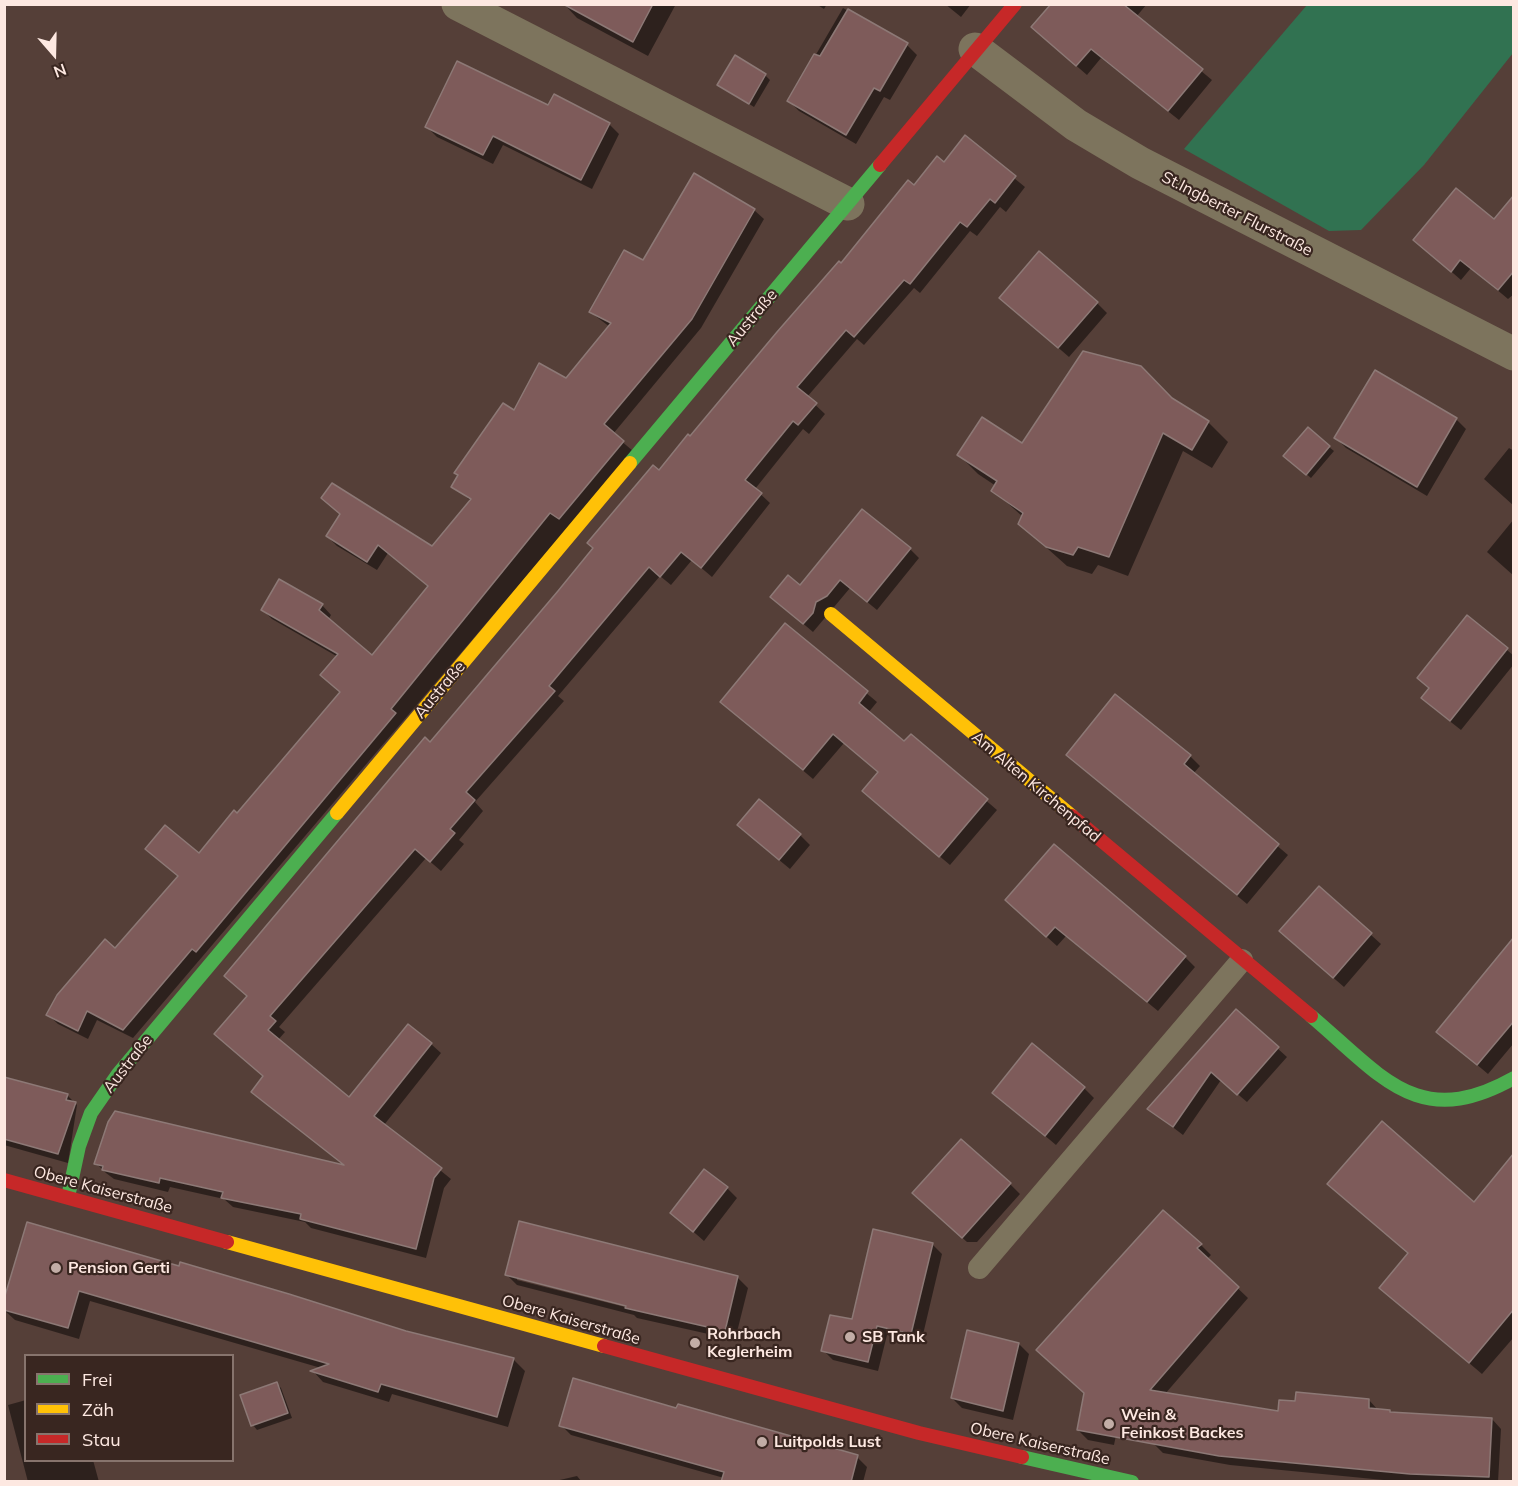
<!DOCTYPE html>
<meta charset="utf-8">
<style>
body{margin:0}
#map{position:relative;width:1518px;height:1486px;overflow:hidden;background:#553f38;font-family:Mulish,sans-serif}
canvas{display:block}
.frame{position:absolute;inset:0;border:6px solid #fde8e1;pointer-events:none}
.legend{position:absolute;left:24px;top:1354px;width:210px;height:108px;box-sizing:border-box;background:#392620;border:2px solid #87746d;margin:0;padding:8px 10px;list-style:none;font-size:18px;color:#fde8e1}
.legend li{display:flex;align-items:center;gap:12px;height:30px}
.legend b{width:30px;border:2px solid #87746d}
.north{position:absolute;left:24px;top:24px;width:60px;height:60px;-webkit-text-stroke:4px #392620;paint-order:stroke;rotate:160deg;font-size:16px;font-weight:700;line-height:24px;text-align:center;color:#fde8e1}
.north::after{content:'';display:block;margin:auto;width:21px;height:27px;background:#fde8e1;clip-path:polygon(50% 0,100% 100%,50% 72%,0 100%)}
</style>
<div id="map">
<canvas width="1518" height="1486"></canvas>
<div class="frame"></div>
<ul class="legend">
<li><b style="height:8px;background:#4caf50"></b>Frei</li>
<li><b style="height:8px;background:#ffc107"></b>Zäh</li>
<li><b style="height:8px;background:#c62828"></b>Stau</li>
</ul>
<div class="north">N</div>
</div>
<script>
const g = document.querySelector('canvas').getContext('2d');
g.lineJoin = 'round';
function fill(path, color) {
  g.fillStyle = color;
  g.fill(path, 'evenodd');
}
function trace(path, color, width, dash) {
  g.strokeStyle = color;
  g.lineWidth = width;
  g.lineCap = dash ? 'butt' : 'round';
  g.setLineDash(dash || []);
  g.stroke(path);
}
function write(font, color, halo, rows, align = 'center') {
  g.font = font + ' Mulish,sans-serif';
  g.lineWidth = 4.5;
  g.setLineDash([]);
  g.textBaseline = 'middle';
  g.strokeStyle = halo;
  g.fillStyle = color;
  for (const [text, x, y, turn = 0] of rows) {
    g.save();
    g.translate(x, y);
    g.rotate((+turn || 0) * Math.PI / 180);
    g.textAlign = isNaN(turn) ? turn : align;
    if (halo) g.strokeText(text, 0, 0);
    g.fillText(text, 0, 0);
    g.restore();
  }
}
const green = new Path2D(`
 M1307,5H1513V53L1424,165L1361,230L1329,231L1184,149Z`);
const shadow = new Path2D(`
 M564,4H676L648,56L577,18Z
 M816,4H827L824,9Z
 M945,4H971L961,17Z
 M1052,4H1147L1136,17L1212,80L1179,120L1101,58L1087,75L1043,37L1033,27Z
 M843,8L907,45L917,55L890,100L884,97L856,144L799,111L789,101Z
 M765,75L770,80L754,107L718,84Z
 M549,107L609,124L619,134L592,189L503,145L493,164L437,137L427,127Z
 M965,138L1025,187L1006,212L1000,207L977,236L970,231L920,293L914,288L864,345L857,339L807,397L825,414L809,434L803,429L755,489L770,503L712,577L692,560L671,585L660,576L558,696L564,701L475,802L483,811L459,840L464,844L441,871L426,858L279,1027L285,1032L278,1040L350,1099L431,1044L441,1053L384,1125L451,1179L444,1188L426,1258L311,1228L305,1222L233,1207L224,1199L170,1187L168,1192L114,1179L106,1173L96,1163L346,1167L253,1091L264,1077L249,997L431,744L659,472L841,265L914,187L944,164Z
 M1514,197V294L1508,299L1471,268L1461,280L1415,240L1494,221Z
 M754,210L764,219L701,328L613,434L633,451L133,1038L97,1020L88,1039L58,1024L48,1015L116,950L237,815L341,693L338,657L272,619L263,610L322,605L331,615L328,620L372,657L429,587L388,553L377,570L337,546L327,536L341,515L323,498L432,548L471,501L453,486L514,412L567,380L610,327L590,312L644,263Z
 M1097,303L1107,313L1069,357L1011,307Z
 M1173,401L1209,423L1228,442L1212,468L1183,451L1128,576L1098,565L1092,574L1067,566L1020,524L1023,517L993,490L996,486L978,474L959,455L1022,445Z
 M1456,419L1466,429L1427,496L1346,448L1336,438Z
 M1329,447L1334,451L1311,478L1290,460Z
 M1509,448L1514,451V506L1484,479Z
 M1514,519V576L1487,552Z
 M910,549L919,558L877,610L850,588L813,632L772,597Z
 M785,625L877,702L868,713L905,743L911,736L997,810L950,865L874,801L880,773L844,743L813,779L722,702Z
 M1507,650L1514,656V664L1461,730L1433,708L1430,689Z
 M1068,755L1190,756L1200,766L1193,774L1288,855L1247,904Z
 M749,835H800L810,845L790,869Z
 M1319,888L1381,944L1344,987L1291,941Z
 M1017,910L1185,957L1195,967L1158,1011L1066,936L1057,946Z
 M1514,952V1043L1488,1074L1438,1032Z
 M1236,1011L1287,1057L1247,1102L1221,1080L1183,1135L1149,1109Z
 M4,1079L67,1095L77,1105L68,1163L4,1145Z
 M1084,1088L1094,1098L1056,1145L994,1093Z
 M1514,1155V1337L1482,1374L1381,1288L1474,1204Z
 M1010,1184L1020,1194L977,1242H967L924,1203Z
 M727,1188L737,1198L704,1241L672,1213Z
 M520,1223L738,1278L748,1288L735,1340L637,1318L634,1315L517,1285L507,1275ZM517,1277L634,1306L633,1309L517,1280Z
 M28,1224L406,1332L513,1359L525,1371L508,1427L392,1394L389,1402L323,1382L313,1371L321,1368L90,1301L79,1339L15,1320L4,1310Z
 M932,1244L942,1254L921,1343L887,1335L878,1371L833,1360L823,1350Z
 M1201,1245L1211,1255L1207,1259L1248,1298L1165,1394L1279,1413L1297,1402L1369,1400L1378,1410L1397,1414L1492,1419L1501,1429L1498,1482H1404L1230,1465L1163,1453L1153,1443L1125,1391L1114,1445L1088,1440L1078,1430L1085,1393L1048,1360Z
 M968,1332L1019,1344L1029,1354L1013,1420L962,1408L952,1398Z
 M277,1384L281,1388L292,1418L257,1430L253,1425Z
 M26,1400V1460H93L99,1482H28L8,1405Z
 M677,1410L857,1457L867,1467L863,1482H723L724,1478L571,1435L561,1425Z
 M577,1476L582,1482H551Z`);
const building = new Path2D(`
 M563,4H653L633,42Z
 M1051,4H1123L1203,69L1168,111L1091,49L1076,66L1031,27Z
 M848,9L908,43L880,91L874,88L846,135L787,101L814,54L820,56Z
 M735,55L766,74L749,104L717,85Z
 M457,61L548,105L554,94L610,123L581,180L493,136L483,155L425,127Z
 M965,135L1016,176L995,203L990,199L967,227L960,222L910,284L904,280L854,337L846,330L797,387L817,403L798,425L793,421L745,480L762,493L701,568L681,552L660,577L649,567L549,686L555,691L466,792L475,800L450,829L455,833L430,862L415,849L270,1016L276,1021L268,1030L349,1097L408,1024L432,1043L374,1116L442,1168L434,1178L416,1249L300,1219L301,1214L221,1198L223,1192L160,1178L159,1183L102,1170L103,1166L94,1164L108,1122L115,1111L344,1165L251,1092L263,1076L214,1034L247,996L224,976L425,737L430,742L558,591L593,548L587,543L653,465L659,470L688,434L690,436L777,332L839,261L841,263L908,180L914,185L937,156L944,162Z
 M694,173L755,209L692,319L604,424L624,441L559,519L550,513L391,709L396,713L196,952L192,949L123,1030L87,1011L78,1031L46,1015L57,995L105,939L115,948L178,876L145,849L165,825L199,853L234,810L237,813L340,692L320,675L338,654L261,610L279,579L323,604L319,610L372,655L428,586L378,545L367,562L326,536L340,514L321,498L332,483L432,546L471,499L451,487L458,475L454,473L503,403L514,410L539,363L566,378L611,323L589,312L624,250L643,260Z
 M1456,188L1494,219L1514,195V271L1498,290L1460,260L1451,272L1413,240Z
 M1039,251L1098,302L1058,348L999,298Z
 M1083,351L1141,366L1172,398L1209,421L1192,450L1163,433L1109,557L1078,547L1073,555L1046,547L1018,524L1023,513L991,491L997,481L957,455L982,417L1022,443Z
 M1375,370L1457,418L1417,487L1334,438Z
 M1308,427L1330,446L1306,475L1283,456Z
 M862,509L911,548L867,602L840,580L827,596L816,602L813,613L803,624L770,597L788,575L800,585Z
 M1467,615L1508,648L1450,721L1421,698L1429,688L1417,678Z
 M785,623L868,691L859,703L904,741L911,734L988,799L939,857L862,791L878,772L833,734L803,770L720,702Z
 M1115,694L1191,755L1184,764L1279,844L1237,895L1066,755Z
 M759,799L801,834L779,860L737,825Z
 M1054,844L1186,956L1147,1002L1055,927L1046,937L1005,900Z
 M1319,886L1372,933L1333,978L1279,931Z
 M1514,937V1021L1477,1065L1436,1032Z
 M1236,1009L1279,1047L1237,1095L1211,1072L1173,1127L1147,1109Z
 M1032,1043L1085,1087L1045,1136L992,1093Z
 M4,1077L68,1094L66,1100L76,1102L58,1154L4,1139Z
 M1382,1121L1474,1202L1514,1153V1309L1469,1363L1379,1288L1408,1253L1327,1184Z
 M961,1139L1011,1183L962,1238L912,1193Z
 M704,1169L728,1187L693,1232L670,1213Z
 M1163,1210L1202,1244L1197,1248L1239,1287L1150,1390L1278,1411L1279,1400L1295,1401L1296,1392L1369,1399V1408L1390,1410V1412L1492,1418L1489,1477L1410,1474L1219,1456L1077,1430L1084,1393L1036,1350Z
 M519,1221L738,1276L725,1331L625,1308L626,1306L505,1275Z
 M27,1222L179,1266L180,1262L289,1294L406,1331L514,1358L497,1417L381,1384L378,1392L310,1371L329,1364L79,1291L68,1328L4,1310V1299Z
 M873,1229L933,1243L911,1334L877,1326L868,1362L821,1351L830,1315L852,1319Z
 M967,1330L1019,1343L1003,1411L951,1398Z
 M573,1378L676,1408L678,1404L858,1455L851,1482H721L724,1472L559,1426Z
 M277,1382L288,1413L251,1426L240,1395Z`);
const lane = new Path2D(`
 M979,1268L1242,960`);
const street = new Path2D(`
 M458,4L848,204
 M975,49L1076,125L1140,163L1514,354`);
const fast = new Path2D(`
 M630,463L880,165
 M1311,1016C1382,1076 1418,1132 1514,1078
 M68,1197L79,1146L91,1113L118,1074L337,813
 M1022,1457L1132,1482`);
const slow = new Path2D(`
 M831,614L1072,816
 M337,813L630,463
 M227,1242L604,1346`);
const jam = new Path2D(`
 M880,165L1015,4
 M1072,816L1311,1016
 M4,1180L227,1242
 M604,1346L919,1433L1022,1457`);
const markers = [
 [56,1268,6,"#c2ada6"],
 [850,1337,6,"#c2ada6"],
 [695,1343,6,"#c2ada6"],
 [1109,1424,6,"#c2ada6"],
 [762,1442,6,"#c2ada6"]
];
const streetNames = [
 ["St.Ingberter Flurstraße",1237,214,27],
 ["Austraße",752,318,-50],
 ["Austraße",440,690,-50],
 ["Am Alten Kirchenpfad",1036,787,40],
 ["Austraße",128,1064,-52],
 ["Obere Kaiserstraße",103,1190,15],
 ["Obere Kaiserstraße",571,1320,16],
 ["Obere Kaiserstraße",1040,1444,13]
];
const poiNames = [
 ["Pension Gerti",68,1268],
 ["Rohrbach",707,1334],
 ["Keglerheim",707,1352],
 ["SB Tank",862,1337],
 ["Wein &",1121,1415],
 ["Feinkost Backes",1121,1433],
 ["Luitpolds Lust",774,1442]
];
fill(green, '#317251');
fill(shadow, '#0007');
fill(building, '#7e5b5a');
trace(building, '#8d7976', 1.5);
trace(lane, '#7d745d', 22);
trace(street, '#7d745d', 33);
trace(fast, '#4caf50', 14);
trace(slow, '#ffc107', 14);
trace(jam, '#c62828', 14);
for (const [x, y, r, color] of markers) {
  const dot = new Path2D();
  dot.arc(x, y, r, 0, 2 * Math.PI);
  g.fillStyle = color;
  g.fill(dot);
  trace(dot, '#392620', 2);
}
write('16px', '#fde8e1', '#392620', streetNames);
write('bold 16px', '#fde8e1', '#392620', poiNames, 'left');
</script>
